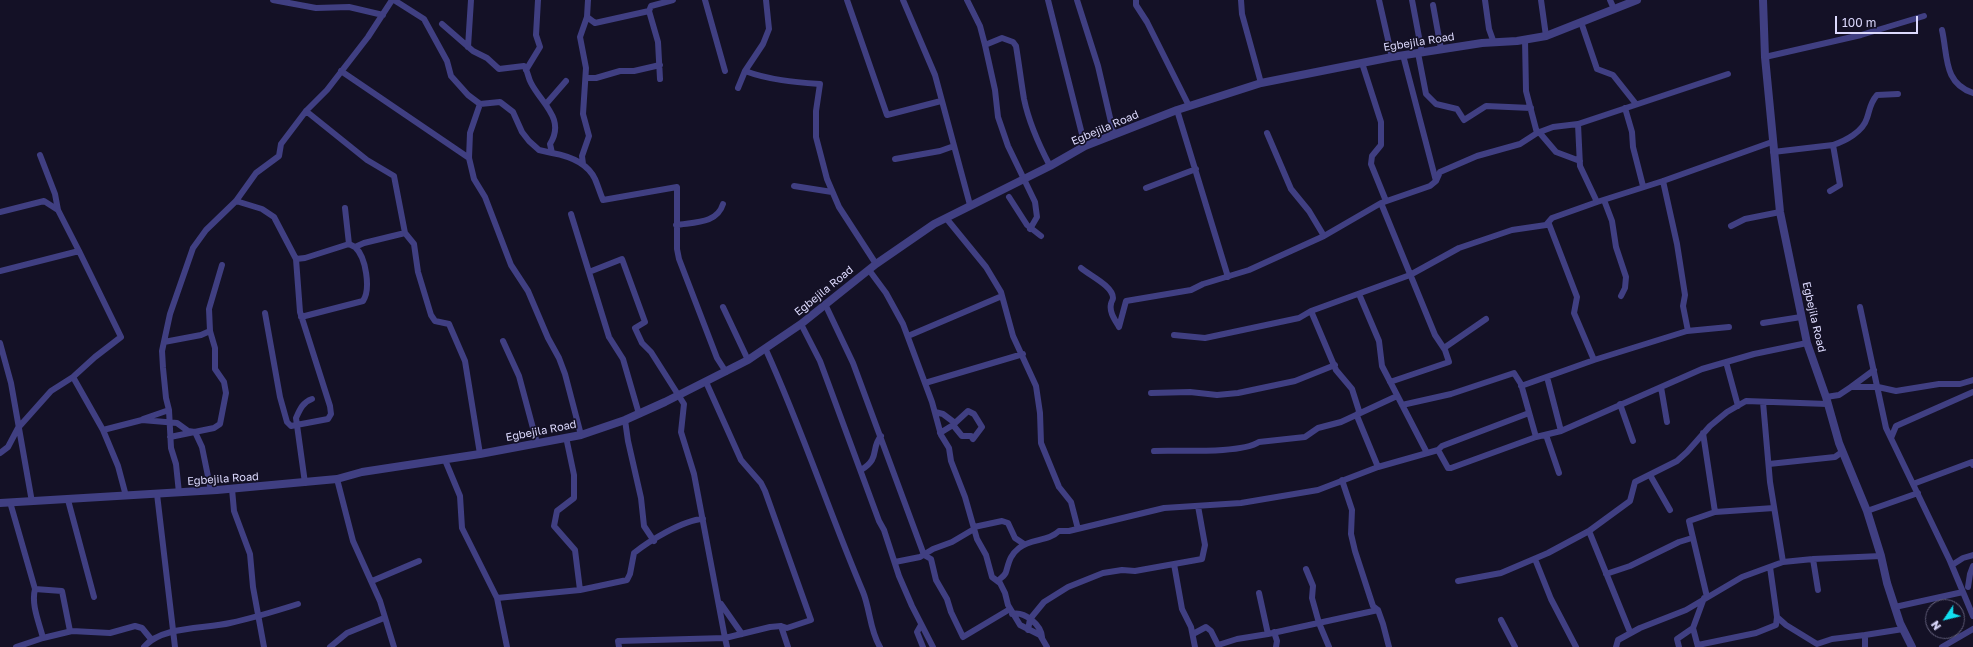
<!DOCTYPE html>
<style>
body{margin:0}
#map{position:relative;width:1973px;height:647px;overflow:hidden;background:#141126;font-family:"Golos Text",sans-serif}
canvas{display:block}
.north{position:absolute;left:1925px;top:599px;width:40px;height:40px;box-sizing:border-box;background:#141126;border:1px solid #64617c;border-radius:50%;rotate:235deg;font-size:11px;font-weight:700;line-height:16px;text-align:center;color:#dcd9fd}
.north::after{content:'';display:block;margin:auto;width:14px;height:18px;background:#11dff0;clip-path:polygon(50% 0,100% 100%,50% 72%,0 100%)}
.scale{position:absolute;left:1835px;top:16px;width:83px;height:18px;box-sizing:border-box;border:2px solid #dcd9fd;border-top:0;padding-left:5px;font-size:12px;line-height:14px;white-space:nowrap;color:#dcd9fd;-webkit-text-stroke:3px #141126;paint-order:stroke}
</style>
<div id="map">
<canvas width="1973" height="647"></canvas>
<div class="north">N</div>
<div class="scale">100 m</div>
</div>
<script>
const g = document.querySelector('canvas').getContext('2d');
g.lineJoin = 'round';
function trace(path, color, width, dash) {
  g.strokeStyle = color;
  g.lineWidth = width;
  g.lineCap = dash ? 'butt' : 'round';
  g.setLineDash(dash || []);
  g.stroke(path);
}
function write(font, color, halo, rows, align = 'center') {
  g.font = font + ' "Golos Text",sans-serif';
  g.lineWidth = 3.5;
  g.setLineDash([]);
  g.textBaseline = 'middle';
  g.strokeStyle = halo;
  g.fillStyle = color;
  for (const [text, x, y, turn = 0] of rows) {
    g.save();
    g.translate(x, y);
    g.rotate((+turn || 0) * Math.PI / 180);
    g.textAlign = isNaN(turn) ? turn : align;
    if (halo) g.strokeText(text, 0, 0);
    g.fillText(text, 0, 0);
    g.restore();
  }
}
const minor = new Path2D(`
 M273,0L316,8L349,7L383,15
 M394,0L424,19L447,61L451,76L468,95L480,104L500,102L513,112L522,132L529,141L539,150L552,153
 M705,0L725,71
 M847,0L887,115L941,101
 M903,0L935,75L970,205
 M967,0L980,26L985,45L995,90L998,117L1008,146L1035,202L1037,217L1030,229
 M1048,0L1085,146
 M1077,0L1098,66L1114,135
 M1136,0V5L1147,22L1189,106
 M1241,0L1242,14L1261,83
 M1379,0L1392,57
 M1412,0L1422,53
 M1485,0L1489,29L1494,43
 M1541,0L1546,36
 M1610,0L1614,9
 M1433,5L1441,49
 M587,17L595,23L649,11
 M1581,22L1597,69L1613,75L1636,104
 M442,24L473,51L487,58L499,69L524,66C528,71 528,78 531,83C541,103 566,119 550,144L552,153C569,156 587,162 595,179C598,186 600,193 603,200L677,187V249L679,259L717,358L726,372
 M1942,30C1948,56 1943,83 1973,93
 M1525,40L1526,91L1537,133
 M985,45L1002,38L1013,42L1016,46C1019,64 1021,81 1024,99C1029,123 1039,145 1050,166
 M468,47L471,0
 M1418,53L1426,94L1436,104L1457,109L1464,120L1486,106L1531,108
 M1403,55L1436,181
 M1765,57L1861,35L1924,16
 M1362,63L1381,122V145L1372,156L1371,164L1386,201
 M526,70L540,47L536,35L538,0
 M341,71L469,158
 M745,71C769,80 794,82 820,84L816,111V137L827,179L839,207L876,264
 M586,78H596L620,71H634L660,65
 M660,79L658,42L649,11L651,6L673,0
 M738,88L745,71L763,44L769,29L766,0
 M480,104L470,133L469,158L474,179L485,197L511,265L528,291L548,338L559,358L565,374L581,435
 M546,104L566,81
 M1625,108L1632,132L1633,147L1643,186
 M1177,110L1228,277
 M306,111L367,160L394,176L405,233L414,244L418,272L431,315L435,321L449,324L465,361L480,454
 M1578,124L1580,166L1597,202
 M1539,132L1556,152L1580,161
 M1267,133L1291,189L1309,211L1324,236
 M1833,145C1845,141 1863,132 1867,118C1870,109 1870,103 1877,95L1898,94
 M1773,152L1833,145L1840,185L1830,191
 M40,155L55,194L58,210
 M895,159L940,151L954,146
 M583,164L582,156L589,136L583,114L586,68L580,37L587,17L588,0
 M1663,181L1677,244L1685,295L1683,306L1688,331
 M794,186L832,192
 M1146,188L1196,169
 M1009,197L1027,225L1041,236
 M1604,200L1612,221L1616,247L1626,277L1625,288L1621,296
 M236,201L262,209L274,217L296,259L300,312L330,406L331,414L328,419L291,426L287,422L280,397L265,313
 M1381,203L1435,335L1445,350L1449,362L1390,382
 M345,208L349,244
 M0,212L44,201L58,210L79,251
 M571,214L609,337L623,359L639,414
 M946,218L986,267L1001,292L1013,336L1036,386L1040,413L1041,443L1059,487L1071,502L1078,529
 M1549,224L1577,297L1574,313L1594,360
 M676,225C694,222 717,224 723,204
 M1731,226L1745,219L1780,212
 M296,259L305,258L349,244L355,247L364,243L405,233
 M1081,268C1089,275 1113,286 1113,298C1113,300 1111,302 1111,304C1109,312 1115,320 1119,327L1126,301L1191,290L1203,284L1249,270L1324,236L1381,203L1430,186L1436,181L1440,172L1477,156L1520,144L1537,133L1553,127L1578,124L1728,74
 M869,270L886,293L903,324L932,402L941,435L949,448L951,461L965,497L977,539L986,555L992,577L1000,583L1005,593L1008,605L1020,625L1040,635L1047,647
 M0,271L79,251L121,337L95,357L73,377L51,391L18,428L8,447L0,453
 M589,272L622,259L645,322L635,328L642,343L651,352L684,404L681,432L694,474L725,638L770,627L781,626L787,628L811,620L765,491L761,483L741,460L706,382
 M1359,294L1379,341L1382,366L1427,453
 M825,304L853,363L924,555L931,559L936,580L947,599L951,612L963,637L1010,609
 M723,307L748,360
 M1860,307L1886,428L1950,561L1973,616
 M1311,311L1336,370L1352,389L1359,411L1357,416L1378,467
 M301,317L363,301C371,289 366,257 355,247
 M1763,323L1801,317
 M801,324L820,361L879,521L884,530L899,576L912,606L933,647
 M1174,335L1205,338L1299,318L1311,311L1410,275L1459,248L1512,230L1546,225L1552,218L1597,202L1663,181L1772,142
 M908,336L1002,296
 M503,341L519,376L537,443
 M164,342L201,335L210,331L209,309L222,265
 M0,343L11,383L32,502
 M1444,348L1486,319
 M766,350C802,429 829,512 863,592C870,609 870,631 880,647
 M1726,362L1738,406
 M73,377L103,430L118,466L126,496
 M1547,377L1561,431
 M925,383L1023,354
 M1521,386L1594,360L1687,331L1729,327
 M1661,387L1667,422
 M1851,387L1874,370
 M1151,393L1190,392L1217,395L1238,393L1295,381L1335,365
 M1826,397L1839,395L1851,387H1878L1896,391L1939,384H1960L1973,380
 M1763,402L1770,482L1783,562
 M1620,404L1633,441
 M1402,405L1451,394L1514,373L1521,384L1536,437
 M935,412L943,414L955,423L968,411L974,414L982,427L973,439L971,436H962L953,425L940,433
 M143,419L169,410
 M625,420L628,441L641,498L644,526L654,541
 M103,430L142,420L177,423L188,431L195,432L202,447L211,491
 M1703,433L1715,512
 M1546,435L1559,473
 M170,437L214,428L220,424L226,393L224,382L215,369V348L210,331
 M566,437L574,475V498L557,511L554,526L575,550L580,590L627,580L630,574L634,553C649,541 683,520 703,519
 M1891,438L1896,426L1973,392
 M1438,450L1442,446L1529,413
 M1154,451C1177,450 1241,454 1259,442L1305,437L1318,428L1341,422L1397,396
 M445,460L460,496L462,528L497,598L507,647
 M1769,464L1835,457L1842,452
 M861,470C881,458 870,449 881,436
 M1650,475L1670,510
 M337,479L353,541L380,601L394,647
 M1342,480L1352,510L1351,534L1355,551L1370,597L1373,606L1378,610L1383,624L1389,647
 M305,483L296,418C300,409 303,402 312,399
 M1913,484L1972,462L1973,465
 M232,489L234,511L250,554L253,587L264,647
 M179,493L176,464L171,448L169,410L166,398L163,368L162,351L170,314L193,248L206,230L236,201L256,173L279,156L281,144L306,111L327,90L368,37L392,0
 M157,494L175,647
 M68,500L94,597
 M10,502L35,589C31,605 39,622 43,638
 M1867,511L1918,493
 M974,527L1002,521L1008,523L1015,538L1024,544
 M1589,531L1630,632
 M1535,559L1551,599L1576,647
 M1813,559L1818,590
 M895,562L920,557L933,549L952,542L974,529
 M1952,565L1963,558L1973,555
 M1770,567L1777,617L1786,625L1817,644L1832,639L1865,635V647
 M1306,569L1313,586L1312,598L1319,623L1329,647
 M1606,574L1630,566L1679,542L1692,538
 M372,581L419,561
 M998,581C1000,578 1005,576 1006,572C1009,562 1010,555 1019,548C1031,538 1048,542 1059,531H1069L1164,508L1241,503L1318,490L1378,467L1438,450L1448,468H1451L1536,437L1561,431L1702,369L1754,354L1807,343
 M1458,581L1501,573L1548,553L1589,531L1630,501L1635,482L1677,461L1687,452L1710,426L1727,412L1746,401L1827,404
 M1968,587L1970,574L1973,566
 M35,589L62,591L70,631
 M1259,593L1268,634L1378,610
 M1707,597L1689,521L1715,512L1774,508
 M497,598L580,590
 M721,604L742,634
 M1895,607L1963,592
 M1012,614C1025,611 1041,625 1042,637
 M1501,620L1515,647
 M921,625L917,632L923,647
 M781,626L788,647
 M1028,630L1030,619L1044,602L1068,587L1103,573L1122,570L1135,571L1174,564
 M1274,632L1277,641L1276,647
 M1193,634L1206,627L1211,631L1218,645L1237,639L1268,634
 M1865,635L1903,629
 M1698,645L1756,633L1776,625L1777,617
 M16,647L43,638L72,631L110,633L135,626L142,628L151,639
 M144,647C161,626 205,629 230,623C253,618 276,611 298,604
 M330,647L347,633L384,618
 M619,647L618,641L725,638L727,647
 M1195,647L1191,627L1182,609L1174,564L1202,559L1205,545L1198,506
 M1616,647L1618,640L1640,628L1686,610L1742,577L1783,562L1813,559L1881,556
 M1679,647L1677,639L1693,628
 M1698,647L1693,628L1704,598
 M1942,647L1973,629`);
const tertiary = new Path2D(`
 M1763,0L1765,57L1780,212L1807,343L1826,397L1839,443L1867,511L1881,556L1887,583L1900,623L1912,647
 M0,503L217,490L337,479L362,472L480,454L581,435L625,420L665,402L748,360L801,324L876,264L934,224L1050,166L1085,146L1177,110L1261,83L1392,57L1482,43L1517,41L1546,36L1637,0`);
const streetNames = [
 ["Egbejila Road",1419,42,-9],
 ["Egbejila Road",1105,128,-23],
 ["Egbejila Road",824,291,-39],
 ["Egbejila Road",1814,317,77],
 ["Egbejila Road",541,431,-11],
 ["Egbejila Road",223,479,-4]
];
trace(minor, '#403f82', 6);
trace(tertiary, '#403f82', 8);
write('11px', '#dcd9fd', '#141126', streetNames);
</script>
